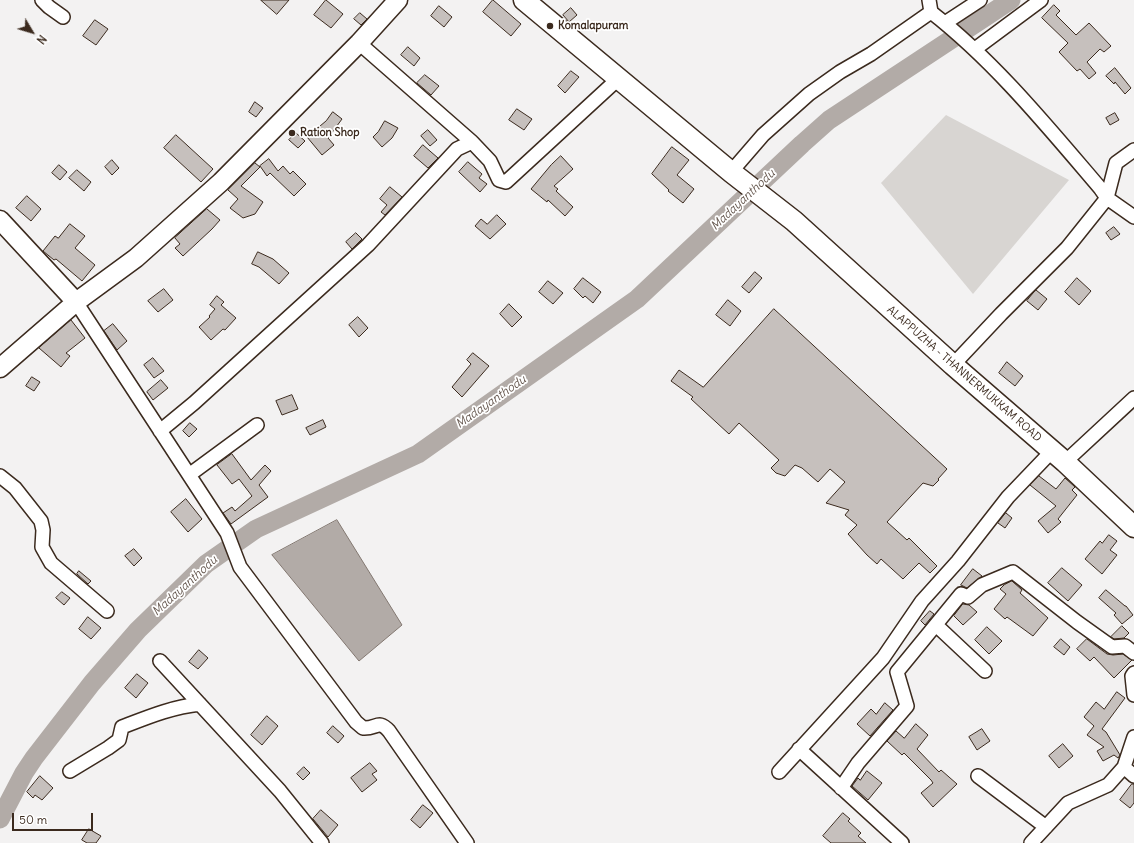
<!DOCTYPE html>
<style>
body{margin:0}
#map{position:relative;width:1134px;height:843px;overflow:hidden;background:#f3f2f2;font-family:Delius,sans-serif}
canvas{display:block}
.north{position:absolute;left:12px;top:12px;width:40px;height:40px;-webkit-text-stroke:3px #fff;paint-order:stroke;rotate:128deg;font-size:11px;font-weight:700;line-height:16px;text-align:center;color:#3b2a1e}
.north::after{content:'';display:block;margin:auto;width:14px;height:18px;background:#3b2a1e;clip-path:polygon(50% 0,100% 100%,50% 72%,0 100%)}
.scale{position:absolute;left:12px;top:813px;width:81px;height:18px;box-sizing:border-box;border:2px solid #3b2a1e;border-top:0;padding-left:5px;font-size:12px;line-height:14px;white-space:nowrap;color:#3b2a1e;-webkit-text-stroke:3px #fff;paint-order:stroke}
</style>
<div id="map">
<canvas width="1134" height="843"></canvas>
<div class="north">N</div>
<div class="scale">50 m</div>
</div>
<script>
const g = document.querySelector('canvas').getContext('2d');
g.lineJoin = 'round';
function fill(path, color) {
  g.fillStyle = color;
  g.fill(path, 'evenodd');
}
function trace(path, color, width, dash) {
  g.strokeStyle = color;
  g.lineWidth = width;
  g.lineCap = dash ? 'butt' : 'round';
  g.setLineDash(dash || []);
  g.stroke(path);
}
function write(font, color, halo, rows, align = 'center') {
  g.font = font + ' Delius,sans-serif';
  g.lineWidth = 3.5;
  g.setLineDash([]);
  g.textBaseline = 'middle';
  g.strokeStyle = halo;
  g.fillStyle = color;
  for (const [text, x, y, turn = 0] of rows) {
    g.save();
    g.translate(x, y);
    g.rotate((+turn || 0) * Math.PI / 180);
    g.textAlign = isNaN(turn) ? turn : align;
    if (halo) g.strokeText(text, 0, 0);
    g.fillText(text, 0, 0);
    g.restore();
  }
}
const green = new Path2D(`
 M946,115L1069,180L973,294L881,183Z`);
const water = new Path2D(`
 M337,520L402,625L359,661L272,555Z`);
const river = new Path2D(`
 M0,819L24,773L34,758L92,683L138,630L206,564L256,529L418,454L637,299L802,144L829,120L1011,0`);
const building = new Path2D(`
 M261,0H289L277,14Z
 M326,0L343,14L331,28L314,15Z
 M493,0L521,24L511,36L483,12Z
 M1054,5L1060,11L1056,15L1076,35L1089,23L1111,46L1104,52L1100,49L1087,62L1096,73L1089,79L1080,69L1077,71L1059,52L1068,43L1042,18Z
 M439,6L452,17L444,27L431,16Z
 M571,8L577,15L569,22L563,15Z
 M360,13L367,19L361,25L354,19Z
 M95,20L108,29L96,45L83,36Z
 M408,47L420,58L414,66L401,55Z
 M1115,68L1131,88L1125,94L1115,82L1114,84L1106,76Z
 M571,71L579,77L565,93L558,86Z
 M425,75L439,86L431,95L417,83Z
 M255,102L263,108L256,117L249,112Z
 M517,109L532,119L524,130L509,120Z
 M333,112L342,119L328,138L334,145L322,155L307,137L326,121Z
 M1115,113L1119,120L1110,125L1106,118Z
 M385,121L398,128L392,138L382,147L373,137L378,132Z
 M428,130L437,140L430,146L421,136Z
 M296,133L305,141L298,148L289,140Z
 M176,135L213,169L201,182L164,148Z
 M423,145L438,158L428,168L414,156Z
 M672,147L689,160L677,175L694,189L683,203L668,191L669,190L652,174Z
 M561,156L573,169L554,186L558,189L556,191L573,207L565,216L548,200L547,202L531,189L551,165Z
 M269,159L278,171L283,166L290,174L293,171L306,184L294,196L270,173L267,176L260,166Z
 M112,160L119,168L112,175L105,167Z
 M468,162L482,174L479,178L487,184L480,192L459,172Z
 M255,163L260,167L241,186L263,202L255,214L243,218L230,208L238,199L228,190Z
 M59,165L67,172L60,180L52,173Z
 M77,170L91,182L84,191L69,178Z
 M390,187L402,197L385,215L381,212L387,205L380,199Z
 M27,196L41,209L31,221L16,208Z
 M207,209L220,220L212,229L183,256L175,248L180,244L175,238Z
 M497,215L506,224L490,239L475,226L481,219L487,224Z
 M70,224L85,236L75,248L95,265L82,281L56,259L54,260L43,251L55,236L58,238Z
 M1114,227L1120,234L1111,240L1106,233Z
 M356,233L362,239L352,249L346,242Z
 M258,252L273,259L289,273L279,284L259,267L252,264Z
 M755,272L762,278L749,293L742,287Z
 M583,278L601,292L593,303L585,296L583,298L574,289Z
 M1077,278L1091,291L1079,305L1065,292Z
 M548,281L563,293L553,304L539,292Z
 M164,289L173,300L158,312L148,301Z
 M1036,290L1047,299L1038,310L1027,301Z
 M217,296L224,302L221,305L236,318L225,330L223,329L211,340L199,327L210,317L209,316L215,309L210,305Z
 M728,300L741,311L730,326L716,315Z
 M509,304L522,317L512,327L500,314Z
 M774,309L947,469L938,479L939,480L933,486L923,483L887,522L907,540L909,538L937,566L930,573L919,563L903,579L881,559L877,564L867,555L848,534L857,525L845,515L849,510L826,503L845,482L830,469L818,482L802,468L795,465L785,476L776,473L771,468L779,460L739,423L729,434L691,399L693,397L671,381L679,370L703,387Z
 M358,317L368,328L359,337L349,325Z
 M71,320L85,338L66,353L70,356L61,367L39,348Z
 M113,324L127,341L117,350L104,331Z
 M473,353L489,366L462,397L452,387L471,364L467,360Z
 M153,358L164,371L154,378L144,365Z
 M1007,362L1023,376L1015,386L999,373Z
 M32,377L40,382L34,391L26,386Z
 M161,380L168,388L153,400L147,392Z
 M292,395L298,409L282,415L276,401Z
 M323,420L326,427L310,435L306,428Z
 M190,423L197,429L189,437L183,431Z
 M232,454L251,480L265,465L271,471L259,485L268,497L231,524L223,513L232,507L235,511L252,496L239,479L232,484L217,465Z
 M1039,476L1056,489L1065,478L1075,487L1072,490L1077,495L1058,519L1061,522L1048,533L1038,521L1056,506L1030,485Z
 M186,499L202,519L188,532L171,512Z
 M1006,513L1012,518L1005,528L998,523Z
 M1109,535L1117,541L1110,550L1117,555L1102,574L1085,559L1100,541L1102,543Z
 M134,549L142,558L134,566L125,556Z
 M1062,568L1082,585L1068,601L1048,583Z
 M973,569L982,576L967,588L961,585Z
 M79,571L91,581L88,584L77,574Z
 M1012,581L1022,590L1020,593L1048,618L1033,636L1007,617L1005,619L994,609L1006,594L1000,589L1004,585Z
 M1106,590L1125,606H1126L1133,615L1122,624L1114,615L1116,613L1099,598Z
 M62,592L70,598L64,605L56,598Z
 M963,604L969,605L977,612L963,625L954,616Z
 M930,611L934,614L925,625L921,621Z
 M88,617L101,628L91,639L79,629Z
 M1122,626L1129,633L1124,638L1114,639L1111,637Z
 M987,627L1002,641L989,654L975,640Z
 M1061,639L1070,647L1064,655L1054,647Z
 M1087,639L1107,654L1113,655L1123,654L1132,660L1114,678L1094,657L1090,661L1077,649Z
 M199,650L208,658L198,669L189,662Z
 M137,674L148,683L136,698L125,688Z
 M1117,692L1125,698L1102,729L1106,732L1120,755L1118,758L1114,755L1103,761L1097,751L1104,747L1087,735L1094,726L1084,717L1096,702L1104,709Z
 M885,703L893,710L870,736L857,724L871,709L876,714Z
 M267,716L278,726L262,745L251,735Z
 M916,724L928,735L917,749L939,772L941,770L957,784L933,807L921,793L933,783L931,780L904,753L902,755L887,741L896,731L904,738Z
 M333,726L344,736L338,743L327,733Z
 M982,729L990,741L977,750L969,737Z
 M1063,744L1073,756L1059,768L1049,756Z
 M370,763L377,771L372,774L377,780L362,792L351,778Z
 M304,767L310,773L303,780L297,774Z
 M867,771L882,783L868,800L852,786L858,778L860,780Z
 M40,776L53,788L42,800L35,795L33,798L27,792Z
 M1132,784H1134V803L1130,808L1120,800Z
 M423,805L433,813L420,828L411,820Z
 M321,810L338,825L328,837L313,819Z
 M843,813L850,819L848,821L861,833L858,836L866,843H831L823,836Z
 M89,829L101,836L96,843H87L82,840Z`);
const minor = new Path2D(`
 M42,0L49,7L63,17
 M931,12C995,62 1047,126 1100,188L1107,198L1067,248L1001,314L953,365
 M945,23L980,0
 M359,43L472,142
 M975,49L1041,0
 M1134,150L1116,163L1107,198L1134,217
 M731,172L763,135L809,94L840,72L871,54L931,12L929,0
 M76,302L227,533L240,567L356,722L363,728C377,729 378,719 389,731L467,843
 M160,431L194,403L368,245L457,149L472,142L490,161L499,180L506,182L618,79
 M1065,462L1134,398
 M189,475L257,425
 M0,476L15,488L41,521L43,530L42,547L51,563L107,611
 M936,625L985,671
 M160,661L280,791L322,843
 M1134,673L1132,676L1134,695
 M799,749L902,843
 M1124,767L1134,776
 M70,771L108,748L119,740L122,727C148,717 172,707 200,704
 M779,772L883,658L922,601L958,561L1008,497L1052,451
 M978,776L1046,827
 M841,788L858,763L907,706L897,672L961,594L968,597L982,585L1013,572L1077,622L1112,647L1125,646L1134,653
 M1031,843L1068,803L1108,785L1124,767L1134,737`);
const secondary = new Path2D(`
 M0,220L76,302
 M0,368L76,302L136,258L221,182L359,43L398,0`);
const primary = new Path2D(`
 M524,0L731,172L794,221L953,365L1065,462L1134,527`);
const markers = [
 [550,26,4,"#3b2a1e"],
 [292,133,4,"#3b2a1e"]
];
const poiNames = [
 ["Komalapuram",558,26],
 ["Ration Shop",300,133]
];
const streetNames = [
 ["ALAPPUZHA - THANNERMUKKAM ROAD",964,374,41]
];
const waterNames = [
 ["Madayanthodu",743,200,-43],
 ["Madayanthodu",491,402,-35],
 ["Madayanthodu",185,586,-42]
];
fill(green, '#d8d5d2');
fill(water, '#b2aba7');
trace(water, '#827770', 1);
trace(river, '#b2aba7', 19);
fill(building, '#c6c0bd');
trace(building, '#3b2a1e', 1);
trace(minor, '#3b2a1e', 16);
trace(secondary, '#3b2a1e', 21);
trace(primary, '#3b2a1e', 23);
trace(minor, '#fff', 13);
trace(secondary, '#fff', 18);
trace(primary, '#fff', 20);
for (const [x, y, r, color] of markers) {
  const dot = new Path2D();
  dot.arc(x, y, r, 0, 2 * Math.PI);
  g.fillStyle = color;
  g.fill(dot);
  trace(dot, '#fff', 1.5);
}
write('bold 11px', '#3b2a1e', '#fff', poiNames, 'left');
write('11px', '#3b2a1e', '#fff', streetNames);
write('italic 12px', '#65574e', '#fff', waterNames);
</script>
